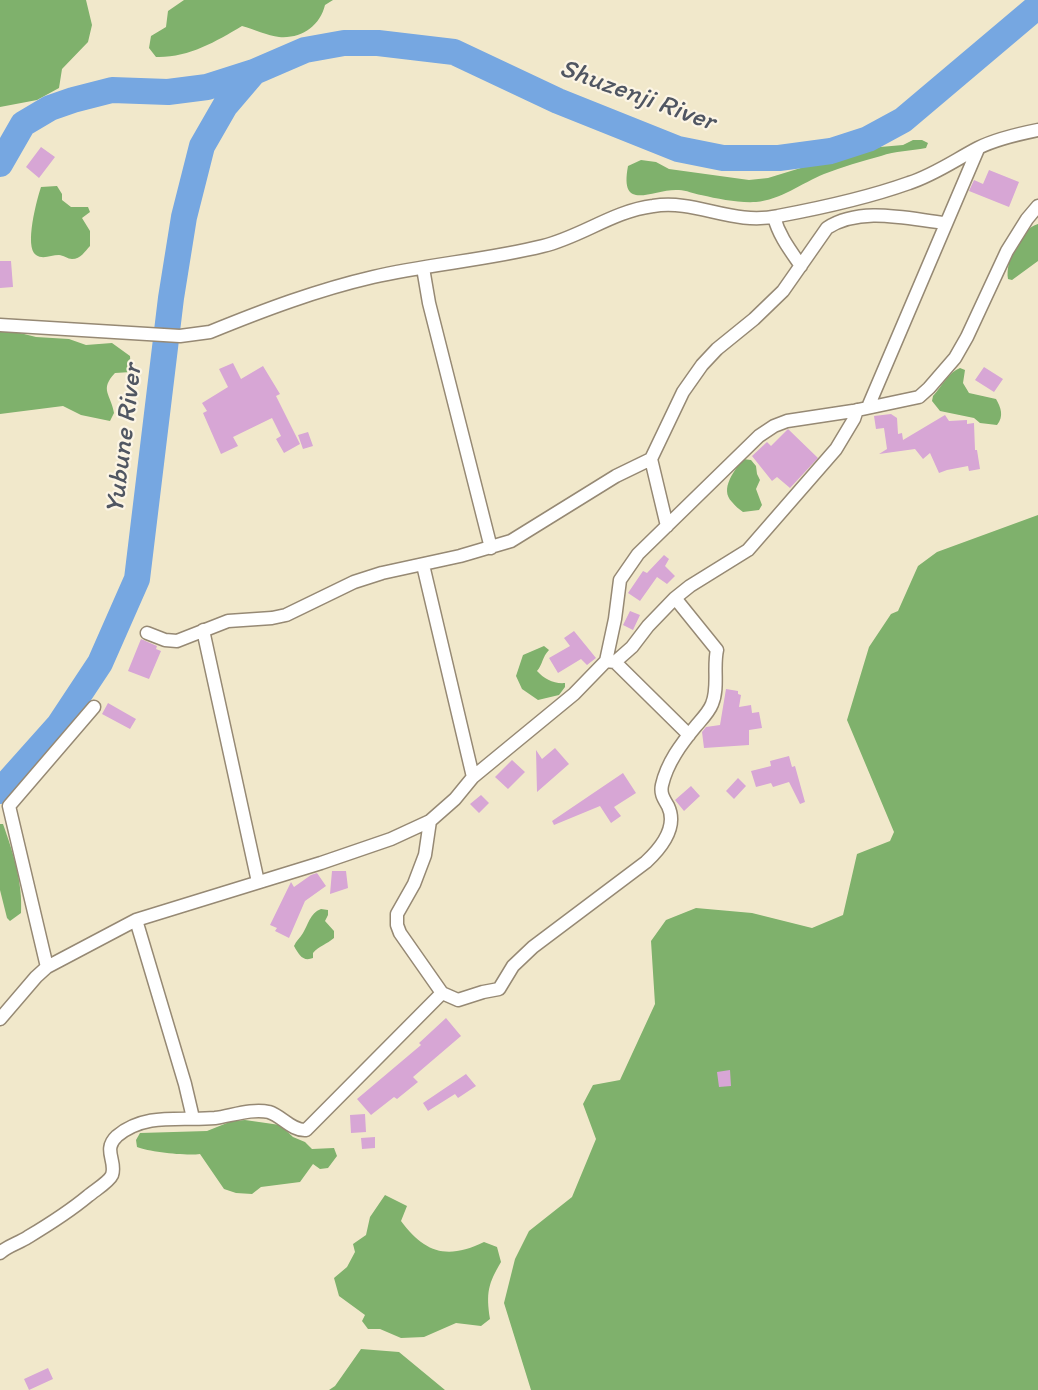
<!DOCTYPE html>
<style>
body{margin:0}
canvas{display:block;background:#f1e8cb}
</style>
<canvas width="1038" height="1390"></canvas>
<script>
const g = document.querySelector('canvas').getContext('2d');
g.lineJoin = 'round';
function fill(path, color) {
  g.fillStyle = color;
  g.fill(path, 'evenodd');
}
function trace(path, color, width, dash) {
  g.strokeStyle = color;
  g.lineWidth = width;
  g.lineCap = dash ? 'butt' : 'round';
  g.setLineDash(dash || []);
  g.stroke(path);
}
function write(font, color, halo, rows, align = 'center') {
  g.font = font + ' Itim,sans-serif';
  g.lineWidth = 4.5;
  g.setLineDash([]);
  g.textBaseline = 'middle';
  g.strokeStyle = halo;
  g.fillStyle = color;
  for (const [text, x, y, turn = 0] of rows) {
    g.save();
    g.translate(x, y);
    g.rotate((+turn || 0) * Math.PI / 180);
    g.textAlign = isNaN(turn) ? turn : align;
    if (halo) g.strokeText(text, 0, 0);
    g.fillText(text, 0, 0);
    g.restore();
  }
}
const forest = new Path2D(`
 M0,0H86L92,25L88,42L62,69L59,88L37,100L0,107Z
 M184,0H333L325,5C320,26 301,39 279,37C268,36 253,29 242,26C215,42 188,58 156,57L149,48L151,36L166,27L168,11Z
 M913,140H922L928,143L926,148C911,151 895,151 881,156C862,161 842,167 824,174C802,183 780,200 756,202C738,203 719,199 701,195C694,194 686,190 679,190C653,188 619,214 628,166L641,160L656,162L669,169L749,180L768,178L817,163L835,160L880,147L903,145Z
 M57,186L62,194V200L71,207H88L90,212L82,218L90,231V246C85,251 81,259 72,259C68,259 63,255 59,255C51,255 43,260 36,255C24,247 37,199 41,187Z
 M1038,224V261L1012,280L1008,279C1005,261 1020,229 1038,224Z
 M0,328L36,337L69,339L86,345L112,343L130,356L131,372L115,373C99,390 111,394 114,413L110,421L81,415L63,406L0,414Z
 M960,368L965,370L963,383L969,393L996,399C1001,408 1004,416 997,425L980,423L974,418L940,411L932,401L933,396C941,387 949,372 960,368Z
 M743,459L751,460L756,466L757,474L760,480L756,489L762,505L759,510L743,512C739,509 735,506 732,502C719,489 735,470 743,459Z
 M1038,515V1390H531L504,1303L515,1259L529,1231L572,1197L596,1139L583,1104L593,1085L620,1080L655,1004L651,941L666,920L696,908L752,913L812,928L843,915L857,854L890,841L894,832L847,720L869,647L891,614L898,611L918,566L937,552Z
 M544,646L549,650C542,657 543,664 537,671C544,679 554,684 565,683V687L559,695L538,700L522,689L516,676L523,655Z
 M0,824H3C13,852 23,883 21,913L10,921L7,918L0,890Z
 M321,909L328,910V915L325,921L334,931V938C327,944 319,946 313,953V958C303,962 299,955 294,946C296,941 300,938 303,933C308,925 310,913 321,909Z
 M245,1120L280,1125L293,1137L305,1142L312,1149L334,1148L337,1156L328,1168L320,1169L313,1164L300,1182L261,1187L252,1194L236,1193L224,1189L200,1154C186,1156 150,1152 137,1147L136,1140L140,1133L207,1131L232,1121Z
 M385,1195L407,1206L401,1221C425,1253 447,1260 484,1242L497,1247L501,1262C488,1284 486,1293 490,1319L481,1326L456,1323L424,1337L401,1338L380,1329H368L362,1321L365,1315L339,1296L334,1278L347,1267L355,1252L353,1244L366,1235L370,1217Z
 M361,1349L399,1352L445,1390H329L335,1386Z`);
const river = new Path2D(`
 M0,164L23,124L50,108L73,100L112,90L168,92L207,87L254,72L305,50L344,43H378L454,52L558,101L678,149L723,158H779L831,151L868,139L903,120L1038,6
 M0,791L59,725L100,663L137,579L171,298L184,217L202,146L225,106L254,72`);
const building = new Path2D(`
 M41,147L55,157L39,178L26,167Z
 M989,170L1019,182L1009,207L969,191L974,180L983,184Z
 M0,261H11L13,287L0,288Z
 M233,363L241,379L263,366L280,394L276,396L300,444L284,453L276,439L281,436L272,418L233,437L238,446L221,454L203,413L207,411L202,403L228,387L219,369Z
 M984,367L1003,379L994,392L975,380Z
 M891,414L897,418L898,434L902,433L903,440L945,415L949,421L967,420V424L974,423L975,450H977L980,469L969,471L968,466L947,470L939,473L930,453L923,459L915,449L879,454L887,449L884,428L876,429L874,416Z
 M788,429L818,458L790,488L777,477L772,481L752,456L767,442L771,446Z
 M308,432L313,446L303,449L298,435Z
 M664,555L669,559L665,566L675,576L667,584L657,577L640,601L628,593L643,571L647,573Z
 M630,611L640,615L633,630L623,625Z
 M574,631L596,658L587,665L581,659L558,673L549,658L570,646L564,638Z
 M141,639L157,646L156,649L161,651L149,679L128,671Z
 M726,689L738,691V694L741,695L739,707L751,705L752,713L759,712L762,728L749,730V745L704,748L702,732L706,727L720,725Z
 M108,703L136,719L130,729L102,714Z
 M555,748L569,764L537,792L536,750L542,759Z
 M789,756L792,767L795,766L805,802L800,804L789,782L773,787L771,783L756,787L751,771L771,766L770,761Z
 M512,760L525,772L508,789L495,777Z
 M623,773L636,793L614,807L621,816L611,823L600,806L554,825L552,821Z
 M738,778L746,786L734,799L726,791Z
 M691,786L700,796L684,811L675,800Z
 M481,795L489,803L479,813L470,804Z
 M332,871H346L348,888L330,894Z
 M317,873L326,886L305,901L289,938L275,931L277,928L270,925L291,882L294,887L311,875Z
 M446,1018L461,1036L413,1077L418,1082L397,1099L394,1097L371,1115L357,1099L421,1045L419,1043Z
 M730,1070L731,1086L719,1087L717,1072Z
 M466,1074L476,1086L458,1098L455,1094L428,1111L423,1103Z
 M365,1114L366,1132L351,1133L350,1115Z
 M375,1137V1148L362,1149L361,1138Z
 M48,1368L53,1379L29,1390L24,1379Z`);
const street = new Path2D(`
 M774,217C779,236 790,250 801,266
 M423,268L429,303L491,548
 M0,325L180,336L210,332C264,310 317,290 373,277C429,264 487,260 543,246C581,237 613,211 653,206C697,199 732,226 778,216C821,208 867,198 909,183C934,175 955,160 978,148C996,139 1018,134 1038,130
 M868,407L978,149
 M651,459L667,526
 M423,565L473,777
 M203,630L258,882
 M147,633L165,640L177,641L228,621L272,618L286,615L354,582L382,573L460,556L511,541L616,476L651,459L683,392L702,365L717,349L754,319L783,291L827,228C861,206 908,219 945,223
 M606,661L615,662L632,647L648,626L675,598L690,586L748,550L836,449L854,419L857,410
 M615,662L689,735
 M430,821L425,855L414,884L397,914V925L400,933L442,993L458,1000L483,992L499,989L513,966L533,947L646,862C661,848 678,827 668,806C664,799 660,794 662,785C667,763 681,744 696,726C701,720 709,712 712,704C719,688 713,667 717,650L675,598
 M136,920L185,1084L193,1118
 M47,967L9,806L94,707
 M0,1019L36,977L47,967L136,920L321,863L391,839L430,821L455,799L473,777L574,694L606,661L615,619L620,580L638,554L759,436L774,426L787,421L853,411L919,397L929,388L955,358L967,337L1007,251L1027,219L1038,206
 M0,1253C7,1246 19,1243 28,1237C48,1225 70,1211 88,1196C95,1190 109,1182 112,1175C117,1161 102,1150 117,1136C146,1112 181,1121 215,1118C231,1116 252,1108 269,1112C282,1116 292,1131 306,1130L442,993`);
const waterNames = [
 ["Shuzenji River",637,96,20],
 ["Yubune River",125,439,-83]
];
fill(forest, '#7fb16c');
trace(river, '#76a7e1', 26);
fill(building, '#d7a6d5');
trace(street, '#968974', 15);
trace(street, '#fff', 12);
write('italic 27px', '#505662', '#fcf5e5', waterNames);
</script>
